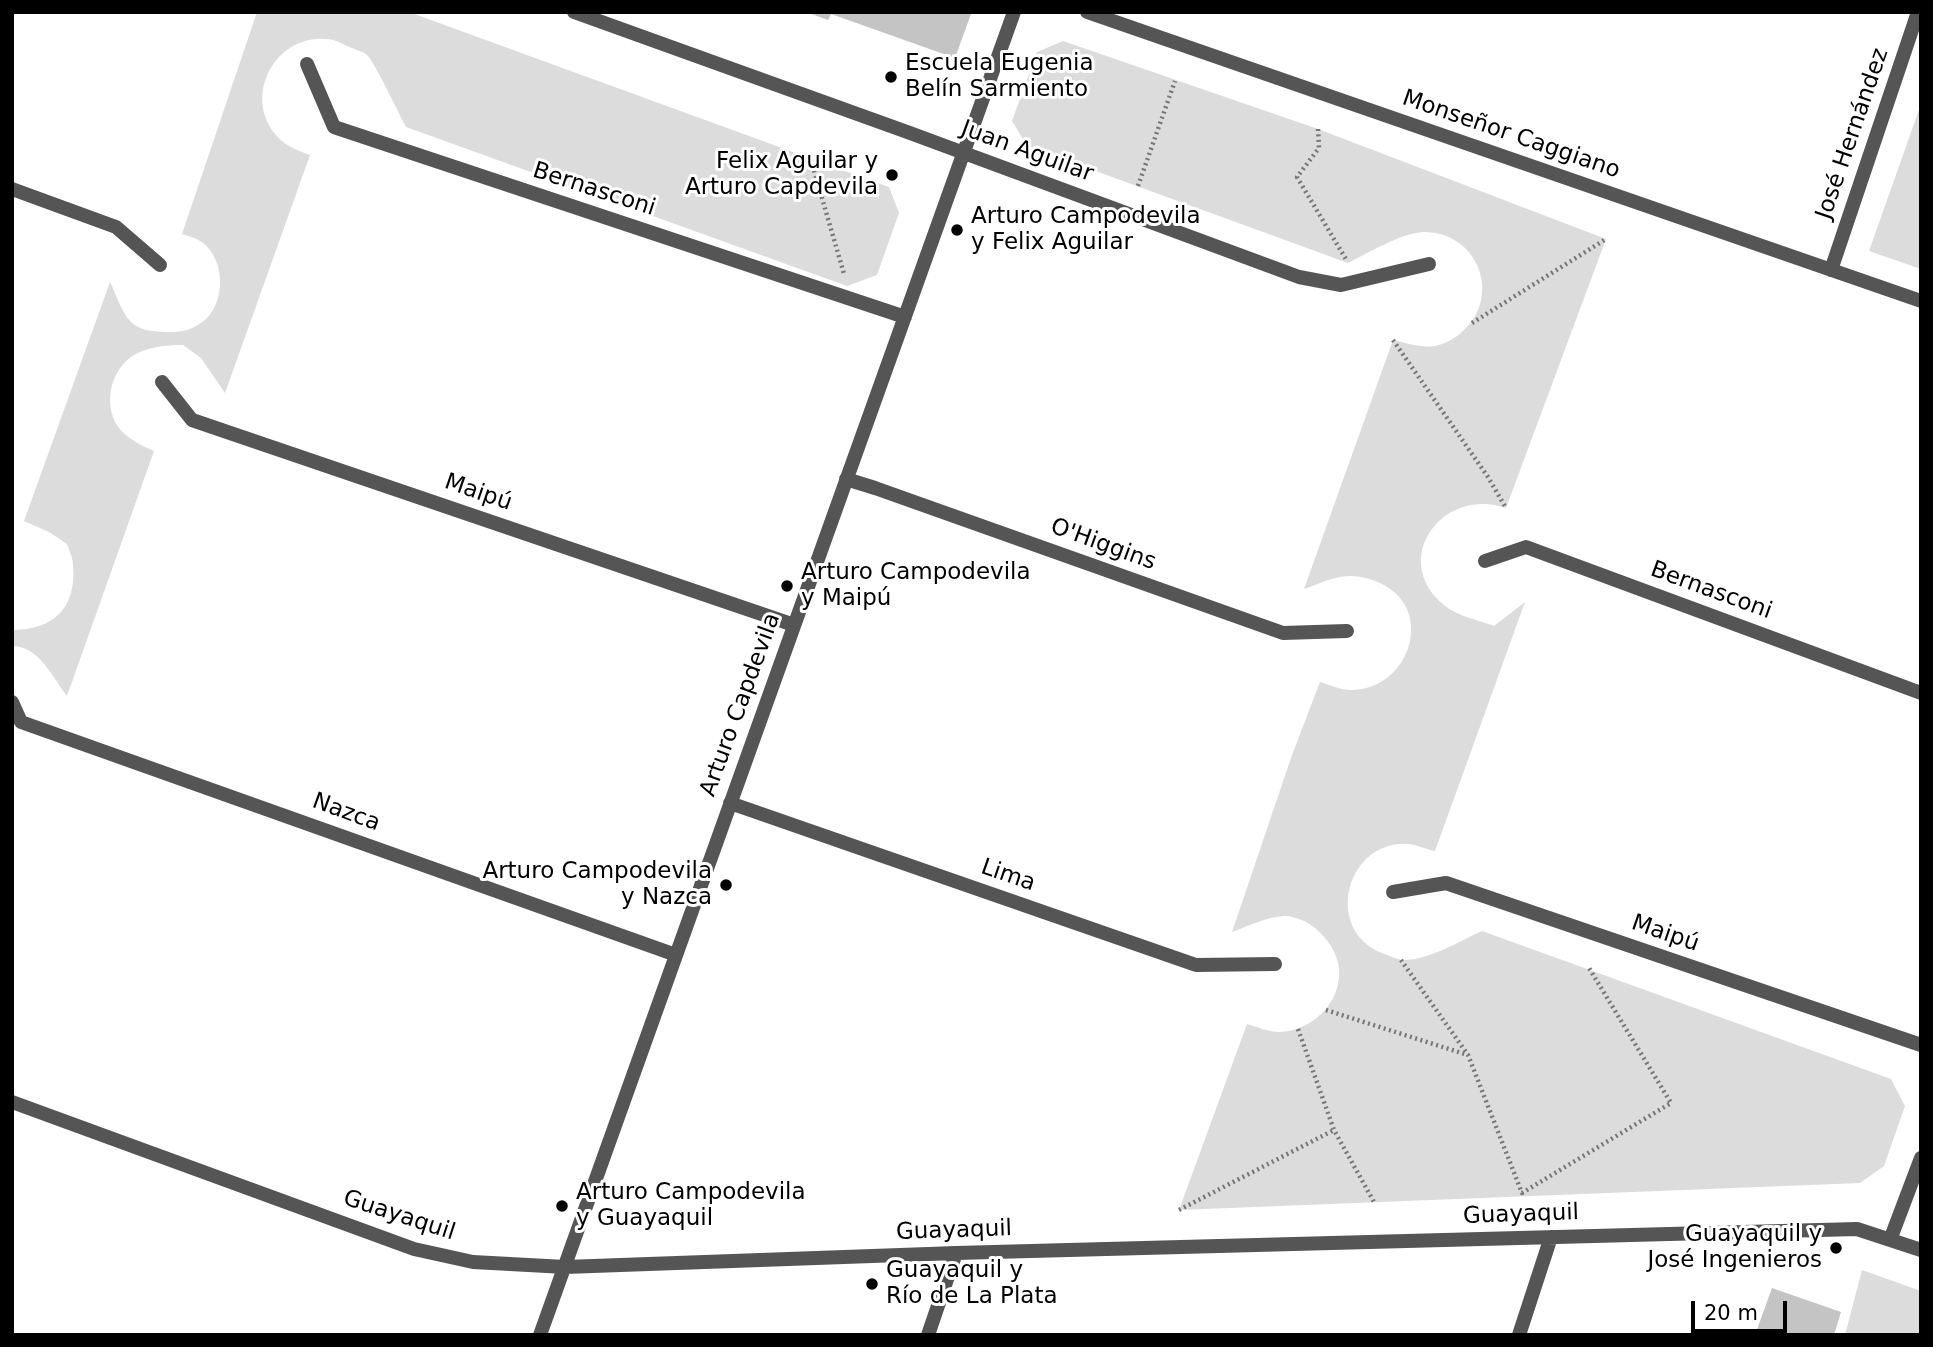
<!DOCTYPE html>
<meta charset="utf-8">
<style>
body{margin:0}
#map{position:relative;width:1933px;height:1347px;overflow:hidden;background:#fff;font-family:"DejaVu Sans",sans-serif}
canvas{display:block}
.frame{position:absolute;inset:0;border:14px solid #000;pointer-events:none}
.scale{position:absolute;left:1691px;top:1301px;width:96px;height:32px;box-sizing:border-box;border:4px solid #000;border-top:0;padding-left:9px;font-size:21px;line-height:24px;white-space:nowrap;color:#000;-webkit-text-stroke:5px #fff;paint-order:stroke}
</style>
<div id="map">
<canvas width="1933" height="1347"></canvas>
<div class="frame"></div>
<div class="scale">20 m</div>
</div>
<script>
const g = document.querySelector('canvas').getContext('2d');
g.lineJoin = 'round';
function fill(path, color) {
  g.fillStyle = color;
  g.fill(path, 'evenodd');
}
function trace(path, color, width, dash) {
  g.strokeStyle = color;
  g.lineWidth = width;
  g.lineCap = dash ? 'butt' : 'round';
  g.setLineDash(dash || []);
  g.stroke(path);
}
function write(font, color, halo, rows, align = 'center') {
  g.font = font + ' "DejaVu Sans",sans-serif';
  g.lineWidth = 6;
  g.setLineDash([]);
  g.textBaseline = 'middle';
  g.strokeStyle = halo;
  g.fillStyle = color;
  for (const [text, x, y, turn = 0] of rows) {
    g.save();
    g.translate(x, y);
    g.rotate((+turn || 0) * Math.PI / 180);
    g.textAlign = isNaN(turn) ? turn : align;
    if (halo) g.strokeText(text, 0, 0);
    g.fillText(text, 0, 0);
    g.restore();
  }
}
const green = new Path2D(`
 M257,12H409L889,187L899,213L877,275L847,286L406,127C399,114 374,61 367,55C362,51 353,49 347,46C341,43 334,39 327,39C269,34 238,109 286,144C293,149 302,152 310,155L225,393L201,358L183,345C169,345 153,346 140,352C114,363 103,396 115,422C122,436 140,445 154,451L67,696C53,678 39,646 12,646V630C54,630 77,607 73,565C73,558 69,550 67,544L49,532L24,521L110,282C115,292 122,313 130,321C140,331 151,331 165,332C176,332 186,332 196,326C226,311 228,262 202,242C196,238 188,236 182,234Z
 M1063,41L1318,129L1606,239L1506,508C1442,486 1389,560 1444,605C1457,616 1478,620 1494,626L1525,602L1435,851C1426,849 1417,845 1409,844C1345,839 1321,934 1387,955C1392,957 1397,959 1402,960C1427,961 1460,941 1482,931L1891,1079L1905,1106L1884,1166L1860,1183L1179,1210L1247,1024C1257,1027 1269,1032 1279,1032C1312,1031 1342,1003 1339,968C1336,943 1310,916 1284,916C1266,917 1249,926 1232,932L1292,755L1320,682C1330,685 1341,690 1351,690C1409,690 1436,611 1382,584C1370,578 1354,574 1340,577C1328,579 1316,585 1304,589L1393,340C1406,343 1421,348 1435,346C1445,344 1456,338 1463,331C1503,295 1477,231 1423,232C1402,233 1368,253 1348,263L1027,146L1012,121L1037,52Z
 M1921,104V269L1869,251Z
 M1862,1270L1921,1291V1335H1845Z`);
const building = new Path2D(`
 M806,12H966L971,14L955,58L831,14L828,20Z
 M1772,1288L1841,1312L1834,1335H1755Z`);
const path = new Path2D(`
 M1318,129L1319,148L1297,177L1347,261
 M811,160L844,274
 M1138,186L1175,81
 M1472,323L1606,239
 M1393,340L1488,477L1506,508
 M1401,960L1468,1055L1522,1193L1671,1103L1589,968
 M1326,1010L1468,1055
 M1298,1029L1334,1130L1374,1202
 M1179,1210L1334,1130`);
const minor = new Path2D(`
 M574,12L910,133L1299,277L1341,285L1429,264
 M1087,12L1921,301
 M307,64L334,127L905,317
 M12,189L116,227L160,265
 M1831,270L1918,12
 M162,382L192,420L794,625
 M846,479L875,488L1283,633L1347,631
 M1485,561L1526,547L1921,693
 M12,702L21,722L676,955
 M730,803L1196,965L1275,964
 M1393,892L1446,883L1921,1045
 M12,1102L414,1249L473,1262L565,1267L956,1253L1857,1229L1921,1250
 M1890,1240L1921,1158
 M540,1335L1014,12
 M928,1335L956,1253
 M1519,1335L1551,1237`);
const markers = [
 [891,77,7,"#000"],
 [892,175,7,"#000"],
 [957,230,7,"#000"],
 [787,586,7,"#000"],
 [726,885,7,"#000"],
 [562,1206,7,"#000"],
 [1836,1248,7,"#000"],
 [872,1284,7,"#000"]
];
const poiNames = [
 ["Escuela Eugenia",905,64],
 ["Belín Sarmiento",905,90],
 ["Felix Aguilar y",878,162,"right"],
 ["Arturo Capdevila",878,188,"right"],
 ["Arturo Campodevila",971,217],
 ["y Felix Aguilar",971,243],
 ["Arturo Campodevila",801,573],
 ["y Maipú",801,599],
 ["Arturo Campodevila",712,872,"right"],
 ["y Nazca",712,898,"right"],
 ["Arturo Campodevila",576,1193],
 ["y Guayaquil",576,1219],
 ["Guayaquil y",1822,1235,"right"],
 ["José Ingenieros",1822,1261,"right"],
 ["Guayaquil y",886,1271],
 ["Río de La Plata",886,1297]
];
const streetNames = [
 ["José Hernández",1853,134,-71],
 ["Monseñor Caggiano",1511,135,19],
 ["Juan Aguilar",1027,152,20],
 ["Bernasconi",594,190,18],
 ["Maipú",478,493,19],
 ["O'Higgins",1103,545,20],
 ["Bernasconi",1711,591,20],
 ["Arturo Capdevila",741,705,-70],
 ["Nazca",346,813,20],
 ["Lima",1008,876,19],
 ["Maipú",1665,934,19],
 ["Guayaquil",1521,1215,-2],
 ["Guayaquil",399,1216,18],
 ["Guayaquil",954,1231,-2]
];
fill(green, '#dcdcdc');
fill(building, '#c4c4c4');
trace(path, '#777', 4.5, [2, 3.5]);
trace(minor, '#555', 14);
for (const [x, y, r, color] of markers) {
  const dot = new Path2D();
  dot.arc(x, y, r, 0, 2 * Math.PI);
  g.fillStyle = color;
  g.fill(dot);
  trace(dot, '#fff', 2.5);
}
write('23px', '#000', '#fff', poiNames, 'left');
write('23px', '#000', '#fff', streetNames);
</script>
